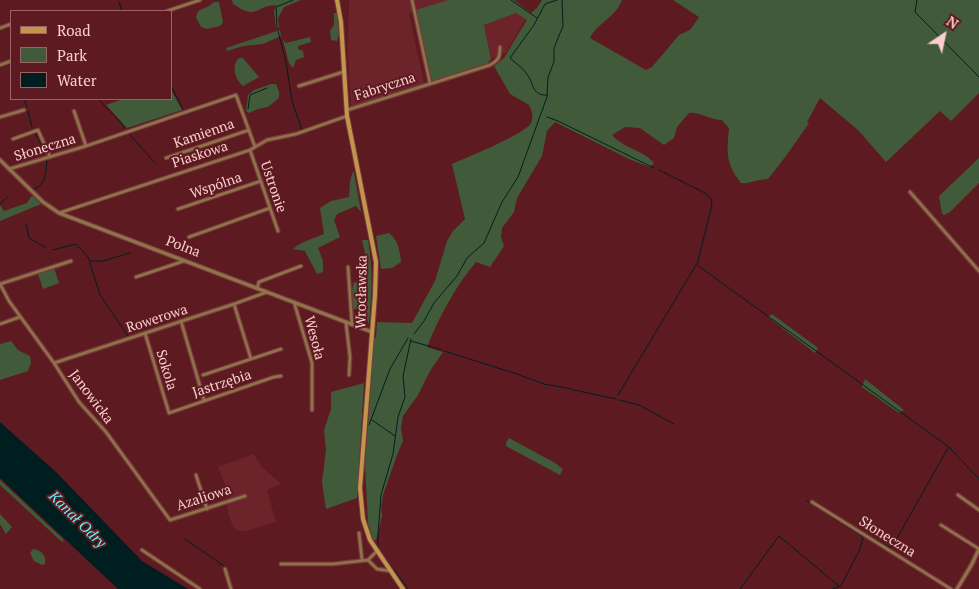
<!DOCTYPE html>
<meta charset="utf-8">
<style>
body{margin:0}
#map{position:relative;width:979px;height:589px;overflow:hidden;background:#5d1a20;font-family:"PT Serif",serif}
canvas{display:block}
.legend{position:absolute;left:10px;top:10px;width:162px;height:90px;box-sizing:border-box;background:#5d1a20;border:1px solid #9c6266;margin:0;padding:6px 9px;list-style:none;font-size:15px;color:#facfce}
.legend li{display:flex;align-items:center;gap:10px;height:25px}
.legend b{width:25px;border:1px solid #9c6266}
.north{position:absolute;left:919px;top:10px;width:50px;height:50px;-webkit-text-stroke:4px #5d1a20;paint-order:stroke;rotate:34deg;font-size:14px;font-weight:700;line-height:20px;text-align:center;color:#facfce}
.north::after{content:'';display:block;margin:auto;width:18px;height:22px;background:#facfce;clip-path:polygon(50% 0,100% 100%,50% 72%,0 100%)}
</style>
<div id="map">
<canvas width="979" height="589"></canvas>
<ul class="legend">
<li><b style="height:6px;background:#c1964c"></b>Road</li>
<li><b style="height:14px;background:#415b3a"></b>Park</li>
<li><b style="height:14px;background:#001e20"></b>Water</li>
</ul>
<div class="north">N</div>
</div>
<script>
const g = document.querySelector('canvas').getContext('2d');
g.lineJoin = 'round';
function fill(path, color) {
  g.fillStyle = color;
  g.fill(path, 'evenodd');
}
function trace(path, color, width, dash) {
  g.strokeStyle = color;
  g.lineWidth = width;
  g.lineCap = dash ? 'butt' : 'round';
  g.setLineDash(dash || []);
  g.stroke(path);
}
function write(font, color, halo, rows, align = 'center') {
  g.font = font + ' "PT Serif",serif';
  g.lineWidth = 4;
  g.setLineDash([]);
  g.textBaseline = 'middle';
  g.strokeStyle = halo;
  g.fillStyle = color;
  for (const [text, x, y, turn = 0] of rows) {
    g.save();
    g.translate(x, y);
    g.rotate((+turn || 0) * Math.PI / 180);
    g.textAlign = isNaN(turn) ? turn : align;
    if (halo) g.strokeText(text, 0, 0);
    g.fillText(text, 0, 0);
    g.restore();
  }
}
const built = new Path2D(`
 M349,0H448L409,13L424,83L351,107L348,53Z
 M516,13L526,19L506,53L491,59L484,25Z
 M254,454L261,466L281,484L267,490L276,522L246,531H239L233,527L229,516L226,503L230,497L218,467Z`);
const green = new Path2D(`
 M232,0H301L284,7L278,18L279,27L276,28L274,11L276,5C254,6 258,21 233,4Z
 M448,0H514L531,13L537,8L542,0H622C615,18 597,23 590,38L646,70L652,67L679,35L690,30L699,17L673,0H979V93L951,121L940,111L886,162L859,131L820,98L807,122L809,123L786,156L768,179C757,179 751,184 741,183C725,163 727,151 729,128L722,120C710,120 699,111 689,113L677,127L674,138L664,145L640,128L625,127L612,135C623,148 643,150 654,163L650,167L629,159L555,122L547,131L542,156L517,198L514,212L502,228L501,237L504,246L490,267L476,262C455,287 439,317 427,347L443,352L430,371L418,395L403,416L401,427L403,441L397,455L383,495L381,508L382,516L376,540H373L368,524L365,465L374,338L376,337L377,322L412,323L435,281L447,241L453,231L465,219L452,164C466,158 525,134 531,123C534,117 532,111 529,105L510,94L494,66L504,58L527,20L516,13L484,25L491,59L488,63L432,81L416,10Z
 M214,2H219L223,22L220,26L207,29L201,27L196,17L198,11L209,6Z
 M334,13H337L339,34L337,41L331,40L330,31L334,25Z
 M280,30L281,36L263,44L243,46L227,51L226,48Z
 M310,37L311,42L298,46V49L303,51L304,57L296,60L293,68L289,63L283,40L286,43Z
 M239,58H243L259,77L243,86C235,79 231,66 239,58Z
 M271,84H276L279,92V98L268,107L258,109L249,113L246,111L248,95L254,90Z
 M171,90L182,110L127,128L106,105L123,99H171Z
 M979,158V183L950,212L944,215L942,214L939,196Z
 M353,171L354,173L361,212L356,206L337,214L334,220L340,237L318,248L323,261V272L317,274L305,251L293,249C302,241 313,239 324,234L320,208L331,201L349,197L350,181Z
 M33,196L41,204L0,221V205L4,211L27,203L31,197Z
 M389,233C398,240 400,251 401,262L392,268L381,269L376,236Z
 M362,240H368C373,272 372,292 369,324L361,309H353L352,290L354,282L360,283L363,264L366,258Z
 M54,268L59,283L43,289L38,274Z
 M772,314L818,348L815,353L768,317Z
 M11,341L18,350L30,356L31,363L28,371L0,380V344Z
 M865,379L904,410L899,413L862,387Z
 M364,383L357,498L326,509L322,482L326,450L324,430L331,409V392Z
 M509,438L555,463L563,469L560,475L506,446V443Z
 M0,480L64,540L62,542L0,485Z
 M0,514L12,527L6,534L0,524Z
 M33,549C41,550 47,556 45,564L42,565L34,561L30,553Z`);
const water = new Path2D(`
 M0,422L56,472L142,561L188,589H118L0,478Z`);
const stream = new Path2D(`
 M511,0L537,18
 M917,0L915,12L979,77
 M119,2L122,11
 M277,27L276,7L293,0
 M278,31L286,62L292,101L302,130
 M171,86L183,109
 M547,95C531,96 534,82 526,73C522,67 515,63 510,58L534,25L545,4L557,0
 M24,99L27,107
 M98,99L116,117L125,128
 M248,109L250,95L267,88
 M28,111L32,127
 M547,117L558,121L654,168
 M35,133L46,154
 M130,135L155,163
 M659,170L707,194L711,199L712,205L697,265L949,447L979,479
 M32,189C46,188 46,171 47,160
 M0,204L8,197
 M26,224L29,238L46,248
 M53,250L76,244L88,257L100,295L128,336
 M91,261H103L130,253
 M414,334L424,321L434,303L457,276L467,258L484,243L502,202L518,177L547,97L548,77L554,62V48L563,26L562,0
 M411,341L442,350
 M444,351L517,374L544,384L572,389
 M574,390L616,399
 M618,395L696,265
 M619,400L639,405L674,424
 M372,420L395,436
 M369,425L390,369L408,338
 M807,501L863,537L860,549L841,586L832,589
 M863,532L889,547H892L948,448
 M185,539L224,566
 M230,582L233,589
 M408,589L378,548V534L381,495L393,454L398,417L405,397L403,376L411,339
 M740,589L779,536L840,587`);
const minor = new Path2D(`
 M412,0L430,83
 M167,11L200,0
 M0,28L11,24
 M0,65L11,61
 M299,86L343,72
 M347,110L490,65C499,60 500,57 500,47
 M74,111L86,146
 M0,117L24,110
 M13,139L38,130L50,157
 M250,150L278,231
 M166,158L249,130
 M9,169L86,146L236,95L255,147
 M910,192L979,271
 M178,209L261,181
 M59,213L250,150L267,140L296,134L347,116
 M189,237L270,208
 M71,261L0,284L9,301L54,363L79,402L106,432L170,520L245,496
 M348,267L352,325
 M136,277L184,261
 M257,288L259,282L301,266
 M294,302L312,363V410
 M234,304L251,359
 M181,321L204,400
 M346,323L350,357L349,375
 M0,324L20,317
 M145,333L169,413L274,377L281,376
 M54,363L234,304L267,292
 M203,375L281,349
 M196,475L207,509
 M958,495L979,510
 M812,502L951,589
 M941,525L979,549
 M359,533L362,560
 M142,550L200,589
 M368,560L377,569L391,571
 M281,564H333L368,560L377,551
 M225,569L231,589`);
const tertiary = new Path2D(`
 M0,160L43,202L59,213L372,332
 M957,589L972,564L979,549`);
const secondary = new Path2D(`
 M337,0L341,22L347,116L376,262L375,295L360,488L363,519L370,540L403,589`);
const streetNames = [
 ["Fabryczna",385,87,-18],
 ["Kamienna",204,134,-19],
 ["Słoneczna",45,148,-17],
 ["Piaskowa",200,155,-18],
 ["Wspólna",216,186,-19],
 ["Ustronie",273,187,71],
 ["Polna",183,247,21],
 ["Wrocławska",362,292,-89],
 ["Rowerowa",157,319,-18],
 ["Wesoła",314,338,75],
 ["Sokola",166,370,73],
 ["Jastrzębia",222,384,-18],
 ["Janowicka",91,397,53],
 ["Azaliowa",204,498,-18],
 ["Słoneczna",887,537,32]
];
const waterNames = [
 ["Kanał Odry",77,520,45]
];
fill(built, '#6d232a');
fill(green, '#415b3a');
fill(water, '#001e20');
trace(stream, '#001e20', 1);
trace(minor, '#793b3f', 5);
trace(tertiary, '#793b3f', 5.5);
trace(secondary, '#793b3f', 6);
trace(minor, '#8e7447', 2.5);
trace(tertiary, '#8e7447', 3);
trace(secondary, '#c1964c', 4);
write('14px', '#facfce', '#5d1a20', streetNames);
write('italic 15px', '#5df2f8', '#5d1a20', waterNames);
</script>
